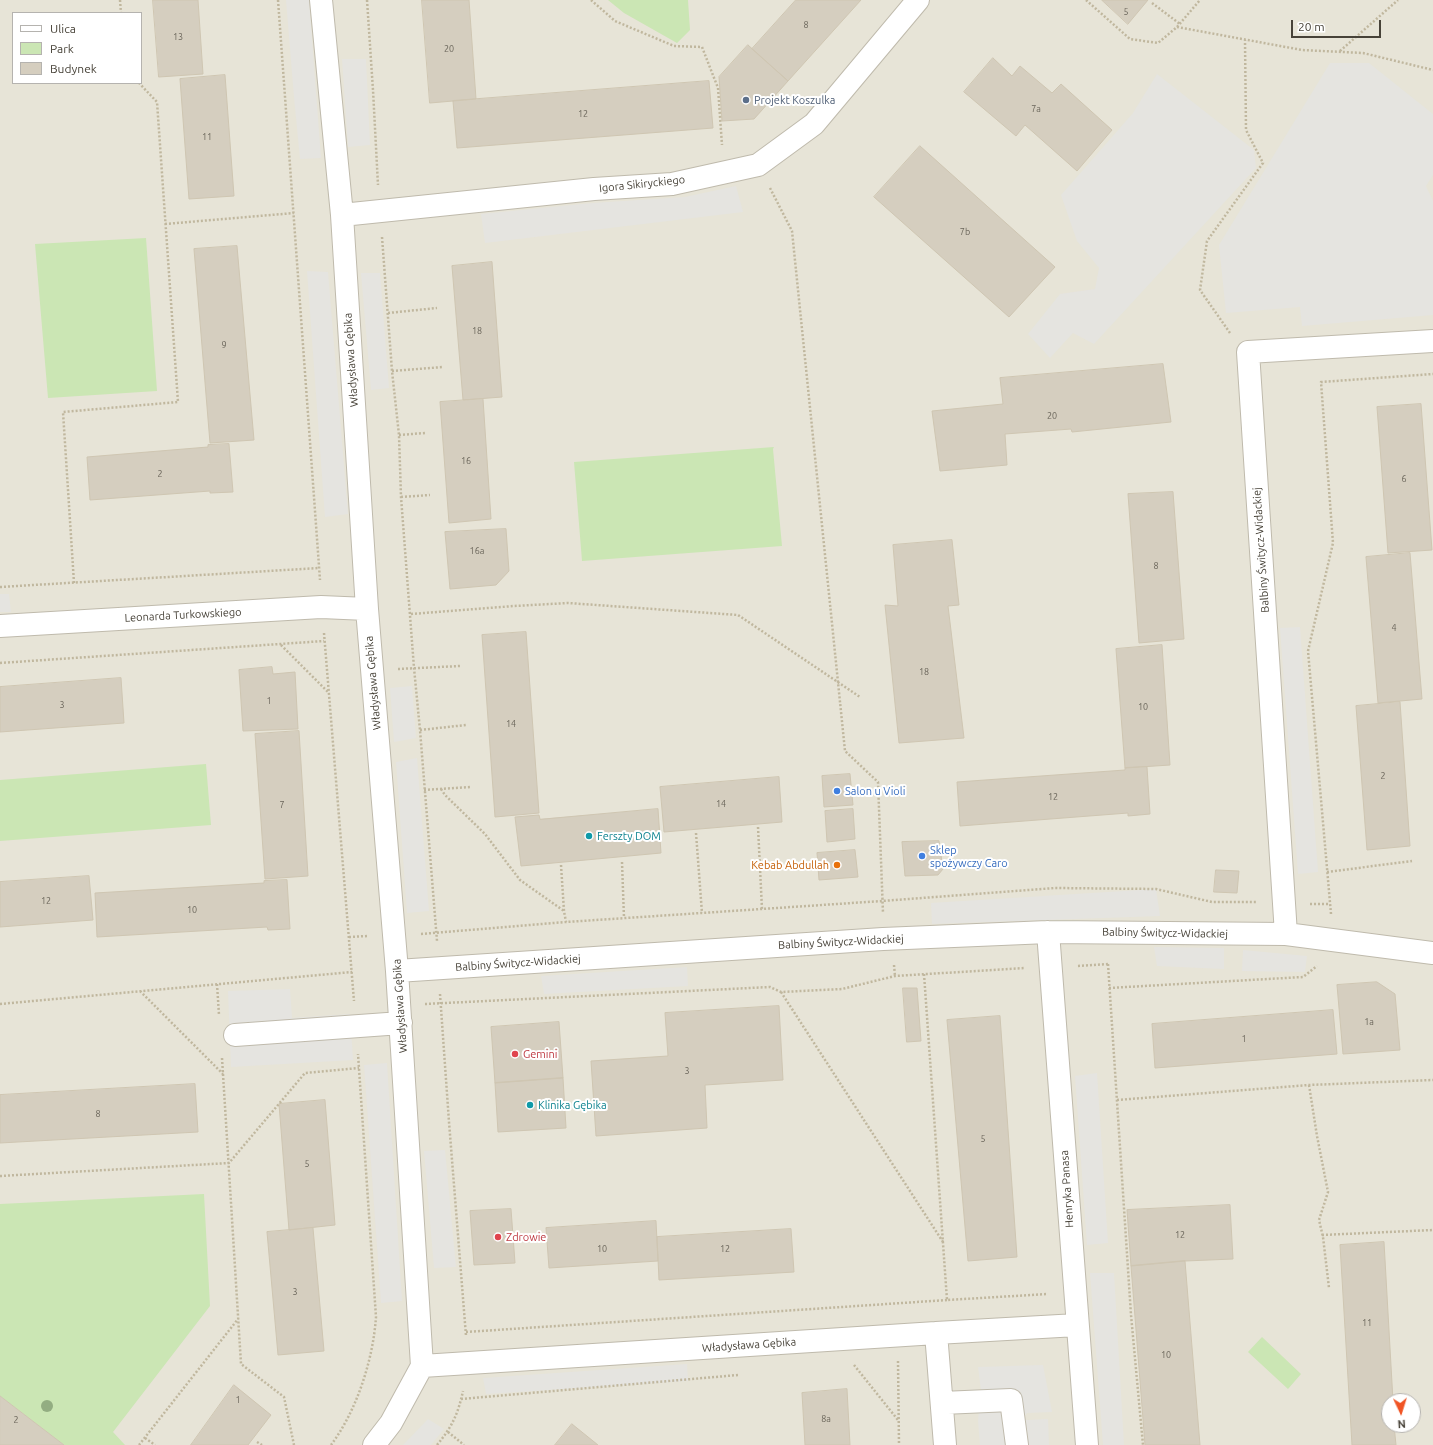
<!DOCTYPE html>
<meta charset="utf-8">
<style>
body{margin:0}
#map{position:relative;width:1433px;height:1445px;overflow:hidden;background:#f4f1e9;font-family:Ubuntu,sans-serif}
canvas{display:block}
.legend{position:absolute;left:12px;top:12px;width:130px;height:72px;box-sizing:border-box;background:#fff;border:1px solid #b5b3af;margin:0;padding:5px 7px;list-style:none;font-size:12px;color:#474238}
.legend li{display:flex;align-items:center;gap:8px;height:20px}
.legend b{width:20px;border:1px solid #b5b3af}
.north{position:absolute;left:1381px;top:1393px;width:40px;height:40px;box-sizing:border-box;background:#fff;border:1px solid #b5b3af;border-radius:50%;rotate:176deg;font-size:11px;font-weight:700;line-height:16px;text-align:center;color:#474238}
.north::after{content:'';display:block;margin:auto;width:14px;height:18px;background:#f05424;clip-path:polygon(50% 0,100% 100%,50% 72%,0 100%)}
.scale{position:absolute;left:1291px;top:20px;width:90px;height:18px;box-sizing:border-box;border:2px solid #474238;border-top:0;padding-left:5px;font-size:12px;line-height:14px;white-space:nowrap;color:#474238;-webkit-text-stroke:3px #fff;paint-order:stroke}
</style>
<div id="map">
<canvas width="1433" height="1445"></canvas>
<ul class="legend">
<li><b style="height:5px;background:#fff"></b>Ulica</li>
<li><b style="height:11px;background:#cbe6b4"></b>Park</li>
<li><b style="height:11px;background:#d5cebf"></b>Budynek</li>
</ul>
<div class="north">N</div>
<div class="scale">20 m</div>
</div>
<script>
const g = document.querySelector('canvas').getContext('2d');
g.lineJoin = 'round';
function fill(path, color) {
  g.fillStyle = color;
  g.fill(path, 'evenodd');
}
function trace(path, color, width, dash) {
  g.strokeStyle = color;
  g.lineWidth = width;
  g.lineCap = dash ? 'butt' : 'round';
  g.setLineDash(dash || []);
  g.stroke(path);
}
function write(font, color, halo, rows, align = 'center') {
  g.font = font + ' Ubuntu,sans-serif';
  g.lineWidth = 4;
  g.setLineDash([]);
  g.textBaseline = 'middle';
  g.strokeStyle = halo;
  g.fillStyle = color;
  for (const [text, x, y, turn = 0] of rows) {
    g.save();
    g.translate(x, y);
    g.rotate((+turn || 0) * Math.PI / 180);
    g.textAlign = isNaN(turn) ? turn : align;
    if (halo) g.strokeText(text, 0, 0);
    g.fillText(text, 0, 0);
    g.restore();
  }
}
const residential = new Path2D(`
 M0,0H1433V1445H0ZM13,13H141V83H13ZM1389,1401H1413V1425H1389Z`);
const green = new Path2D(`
 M608,0H688L690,30L677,43L624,13Z
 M146,238L157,391L48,398L35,244Z
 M774,447L773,449L782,546L582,561L574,462Z
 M206,764L211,825L0,841V780Z
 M204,1194L210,1306L113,1432L125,1445H64L0,1396V1204Z
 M1262,1337L1301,1374L1288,1389L1248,1352Z`);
const parking = new Path2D(`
 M286,0H309L321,158L300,159L294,97Z
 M342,59H366L370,145L348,147Z
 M1330,63H1369L1433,114V175L1426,186L1433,201V315L1302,326L1300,307L1226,313L1219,245Z
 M1157,74L1254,150L1256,168L1094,344L1073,333L1050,358L1028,334L1060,294L1095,289L1099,268L1077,241L1061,195L1133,113Z
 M736,186L743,212L485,243L481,214L592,203L685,197Z
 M307,271L328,272L348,514L325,517Z
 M361,273H380L389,388L371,390Z
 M0,594H9L11,612H0Z
 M1300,627L1318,872L1298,874L1280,628Z
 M412,686L416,738L394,742L390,688Z
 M417,758L429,911L407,913L396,762Z
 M1156,889L1160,916L932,924L931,903Z
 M1154,947L1224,948V969L1157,966Z
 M1243,950L1307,956L1305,972L1242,971Z
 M687,967L688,986L544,994L541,976Z
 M290,989L292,1018L350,1014L353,1060L231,1067L228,991Z
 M387,1063L402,1301L381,1303L364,1065Z
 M1097,1073L1108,1243L1087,1245L1075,1076Z
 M445,1150L456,1267L434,1268L424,1151Z
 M1090,1273H1114L1124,1445H1103Z
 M687,1364L688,1381L486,1394L483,1378Z
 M1043,1365L1052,1412L1027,1413L1023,1418L1027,1420L1048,1419L1049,1445H980L978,1421L981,1391L978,1367Z
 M428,1419L444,1429L431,1445H403Z`);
const building = new Path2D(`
 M153,0H198L203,74L159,77Z
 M422,0H469L476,99L430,103Z
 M796,0H861L788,81L752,49Z
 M1102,0H1148L1128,24Z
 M748,45L788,81L754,119L722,121L719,77Z
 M993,58L1012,76L1020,66L1052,93L1061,84L1112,130L1077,171L1025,125L1016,136L964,92Z
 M225,75L234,196L189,199L180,79Z
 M709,81L713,128L457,148L453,101Z
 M920,146L1055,267L1009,317L874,197Z
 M237,246L254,440L210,443L194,249Z
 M492,262L502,397L463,400L452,266Z
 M1163,364L1171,422L1072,432L1071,429L1005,434L1007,465L940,471L932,411L1003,404L1000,378Z
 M483,399L491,519L449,523L440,402Z
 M1421,404L1432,550L1388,553L1377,407Z
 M229,444L233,492L210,493V491L90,500L87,457L208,447V445Z
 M1173,492L1184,639L1139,643L1128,494Z
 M506,529L509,571L496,585L450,589L445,532Z
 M952,540L959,605L948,606L964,738L899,743L885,605L898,606L893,545Z
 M1410,553L1422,699L1378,703L1366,557Z
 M526,632L539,813L495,817L482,635Z
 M1162,645L1170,765L1125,768L1116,649Z
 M272,667L273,674L295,672L298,729L243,731L239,670Z
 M121,678L124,723L0,732V687Z
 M1400,702L1410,846L1367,850L1356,706Z
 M299,731L308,876L265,879L255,734Z
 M1147,767L1150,814L1128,816V813L960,826L957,782L1125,770V768Z
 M850,774L853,805L824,807L822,776Z
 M779,777L782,822L664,832L660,787Z
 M658,809L661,853L521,866L515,817L539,815L540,819Z
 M853,809L855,839L827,842L825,811Z
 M939,841L943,869L938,875L905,876L902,842Z
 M855,850L858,877L819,880L817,853Z
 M1216,870L1239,871L1237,893L1214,892Z
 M89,876L93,920L0,927V882Z
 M287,880L290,929L268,930L267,927L97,937L95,893L264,883V881Z
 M1377,982L1395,994L1400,1050L1343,1054L1337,985Z
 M903,988H917L921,1041L907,1042Z
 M779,1006L783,1080L705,1085L707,1128L596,1136L591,1061L668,1056L665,1013Z
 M1333,1010L1337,1054L1155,1068L1152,1024Z
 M1000,1016L1017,1257L968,1261L947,1020Z
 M559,1022L563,1078L495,1083L491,1027Z
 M563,1078L566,1128L498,1132L495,1083Z
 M195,1084L198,1132L0,1143V1095Z
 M325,1100L335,1225L289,1230L279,1104Z
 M1230,1205L1233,1259L1185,1261L1131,1266L1127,1210Z
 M511,1209L515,1263L474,1265L470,1211Z
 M656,1221L658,1261L549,1268L546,1228Z
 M313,1228L324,1351L278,1355L267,1232Z
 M791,1229L794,1272L659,1280L657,1237Z
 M1384,1242L1393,1401H1389V1425H1394L1396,1445H1352L1340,1245Z
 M1185,1261L1200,1445H1145L1131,1266Z
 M234,1385L271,1415L248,1445H191Z
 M847,1389L850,1445H805L802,1393Z
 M0,1396L64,1445H0Z
 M572,1424L598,1445H555Z`);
const path = new Path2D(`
 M120,0L121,13
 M278,0L320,580
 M367,0L373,90L378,185
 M591,0L615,21L674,46L702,47L718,88L722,145
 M1086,0L1130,39L1158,43L1177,27L1200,0
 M1152,3L1180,24
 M1177,27L1302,50L1363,53L1433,70
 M1340,51L1398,0
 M770,188L792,231L845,751L878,782L883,913
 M165,224L294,213
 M382,237L392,371L399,435L401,497L414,668L420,730L437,941
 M388,313L437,308
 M1230,333L1200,290L1207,241L1263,163L1246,130L1245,40
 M392,371L443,367
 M399,435L425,433
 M401,497L430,495
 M74,583L63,412L178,402L157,102L139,83
 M0,587L319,568
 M411,614L514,606L568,603L738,615L860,697
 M324,633L354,1001
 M281,645L328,692
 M0,663L324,641
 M398,669L460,666
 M420,730L466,725
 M441,789L445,795L485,834L520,880L564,911
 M424,790L471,787
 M758,827L762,909
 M696,833L702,913
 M622,862L624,918
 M561,865L564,911L566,922
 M1327,872L1412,861
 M1310,904H1330
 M1331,914L1308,651L1333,543L1321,382L1433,374
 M421,934L566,922L882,901L1055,888L1156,889L1212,902H1257
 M349,937L368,936
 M1108,964L1131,1315L1143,1445
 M894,965L895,976
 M1078,966L1108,964
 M924,974L947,1300L1048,1294
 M217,984L219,1015
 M1109,988L1303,977L1317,966
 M140,991L223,1074
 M781,992L943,1242
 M440,994L449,1122L466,1336
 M0,1004L352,972
 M425,1004L770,987L781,992L842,989L895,976L1025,968
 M222,1058L241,1364L284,1397L294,1445
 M1309,1085L1317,1136L1328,1192L1319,1220L1323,1237L1329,1288
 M1117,1100L1309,1085L1433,1080
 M0,1176L229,1163L305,1073L359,1068
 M1322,1235L1433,1230
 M466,1332L947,1300
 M898,1361L899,1445
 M854,1365L898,1420
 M461,1399L738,1375
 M448,1432L464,1445
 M145,1438L155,1445
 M257,1442L262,1445
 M139,1445L238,1319
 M331,1445C357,1410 373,1360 376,1317L358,1054
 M437,1445C452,1427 458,1414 463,1391`);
const minor = new Path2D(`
 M321,0L342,215L367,609L397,971L422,1366L391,1423L374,1445
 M342,215L594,189L672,184L758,165L814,124L918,0
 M0,626L321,607L367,609
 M1048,932L1087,1445
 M1286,934L1248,352L1433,341
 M397,971L883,939L1048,932L1286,934L1433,953
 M235,1035L401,1023
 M936,1333L945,1445
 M422,1366L936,1333L1077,1325
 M942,1403L1011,1400L1017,1445`);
const trees = [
 [47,1406]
];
const markers = [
 [746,100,4,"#5c6f8a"],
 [837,791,4,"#3f7fe0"],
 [589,836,4,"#0f9aa8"],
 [922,856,4,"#3f7fe0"],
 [837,865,4,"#e8710a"],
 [515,1054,4,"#e0444e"],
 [530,1105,4,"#0f9aa8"],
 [498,1237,4,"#e0444e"]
];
const numberNames = [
 ["5",1126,12],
 ["8",806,25],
 ["13",178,37],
 ["20",449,49],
 ["7a",1036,109],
 ["12",583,114],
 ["11",207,137],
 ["7b",965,232],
 ["18",477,331],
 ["9",224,345],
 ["20",1052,416],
 ["16",466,461],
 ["2",160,474],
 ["6",1404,479],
 ["16a",477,551],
 ["8",1156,566],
 ["4",1394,628],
 ["18",924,672],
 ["1",269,701],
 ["3",62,705],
 ["10",1143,707],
 ["14",511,724],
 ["2",1383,776],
 ["12",1053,797],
 ["14",721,804],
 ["7",282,805],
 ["12",46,901],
 ["10",192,910],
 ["1a",1369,1022],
 ["1",1244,1039],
 ["3",687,1071],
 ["8",98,1114],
 ["5",983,1139],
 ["5",307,1164],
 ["12",1180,1235],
 ["10",602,1249],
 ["12",725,1249],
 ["3",295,1292],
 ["11",1367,1323],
 ["10",1166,1355],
 ["1",238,1400],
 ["8a",826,1419],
 ["2",16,1420]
];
const serviceNames = [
 ["Projekt Koszulka",754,100]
];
const streetNames = [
 ["Igora Sikiryckiego",642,184,-6],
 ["Władysława Gębika",351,360,-94],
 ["Balbiny Świtycz-Widackiej",1261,550,-94],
 ["Leonarda Turkowskiego",183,615,-3],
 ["Władysława Gębika",373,683,-95],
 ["Balbiny Świtycz-Widackiej",1165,933,1],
 ["Balbiny Świtycz-Widackiej",841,942,-3],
 ["Balbiny Świtycz-Widackiej",518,963,-4],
 ["Władysława Gębika",400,1006,-94],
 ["Henryka Panasa",1067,1189,-94],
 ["Władysława Gębika",749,1345,-4]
];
const shopNames = [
 ["Salon u Violi",845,791],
 ["Sklep",930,850],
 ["spożywczy Caro",930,863]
];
const cultureNames = [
 ["Ferszty DOM",597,836],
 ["Klinika Gębika",538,1105]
];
const foodNames = [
 ["Kebab Abdullah",829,865]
];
const healthNames = [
 ["Gemini",523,1054],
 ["Zdrowie",506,1237]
];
fill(residential, '#e7e4d7');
fill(green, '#cbe6b4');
fill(parking, '#e5e4e0');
fill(building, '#d5cebf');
trace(building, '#cfc6b2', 1);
trace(minor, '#bfbaac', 24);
trace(path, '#c0b79e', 2.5, [2, 2]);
trace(minor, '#fff', 22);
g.fillStyle = '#93ad82';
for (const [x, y] of trees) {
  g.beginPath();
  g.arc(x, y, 6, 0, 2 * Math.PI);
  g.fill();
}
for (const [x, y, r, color] of markers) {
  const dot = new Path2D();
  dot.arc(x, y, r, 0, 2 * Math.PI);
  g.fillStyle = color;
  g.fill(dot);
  trace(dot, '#fff', 1.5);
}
write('9px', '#6a655a', null, numberNames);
write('11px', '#4e5e75', '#fff', serviceNames, 'left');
write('11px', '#474238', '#fff', streetNames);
write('11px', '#366cbe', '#fff', shopNames, 'left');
write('11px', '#0d838f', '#fff', cultureNames, 'left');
write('11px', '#c56008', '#fff', foodNames, 'right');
write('11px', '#be3a42', '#fff', healthNames, 'left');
</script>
